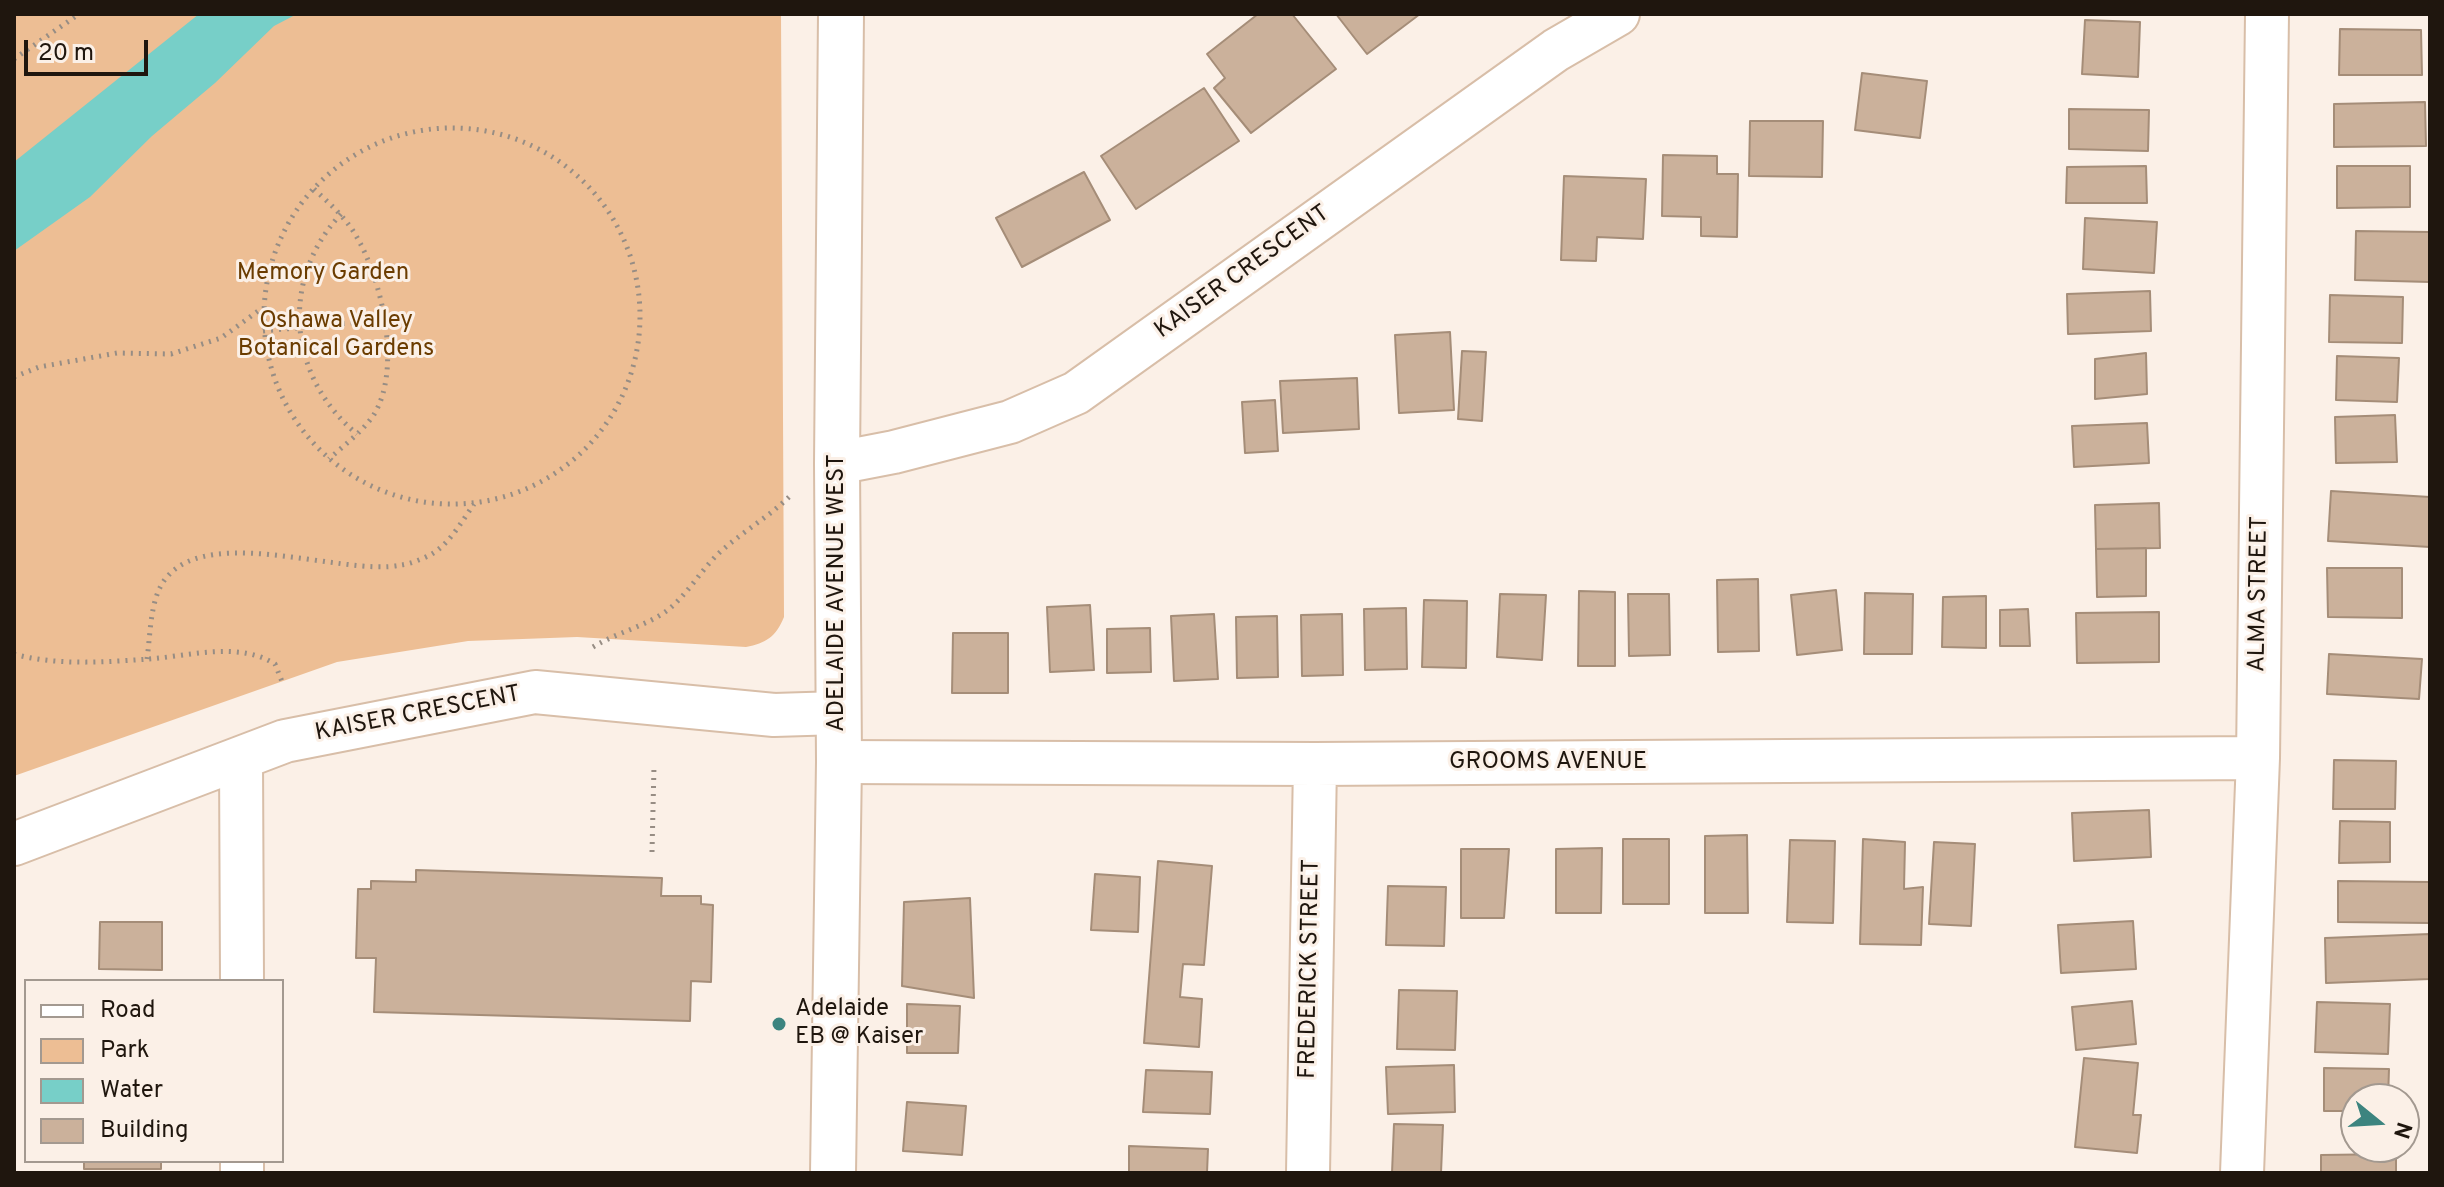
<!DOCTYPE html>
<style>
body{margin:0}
#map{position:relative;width:2444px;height:1187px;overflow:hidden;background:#fbf0e7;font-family:Overpass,sans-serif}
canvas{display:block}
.frame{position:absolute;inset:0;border:16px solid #1f160e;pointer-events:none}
.legend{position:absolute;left:24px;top:979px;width:260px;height:184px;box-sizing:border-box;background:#fbf0e7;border:2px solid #a39990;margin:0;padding:10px 14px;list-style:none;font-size:24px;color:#1f160e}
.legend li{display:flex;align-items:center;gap:16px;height:40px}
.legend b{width:40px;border:2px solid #a39990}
.north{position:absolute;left:2340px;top:1083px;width:80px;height:80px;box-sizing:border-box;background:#fbf0e7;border:2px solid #a39990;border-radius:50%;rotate:108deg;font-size:22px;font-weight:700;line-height:32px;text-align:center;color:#1f160e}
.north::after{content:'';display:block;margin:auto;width:28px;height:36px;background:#3c847f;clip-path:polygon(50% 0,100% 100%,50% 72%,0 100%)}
.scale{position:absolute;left:24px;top:40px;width:124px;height:36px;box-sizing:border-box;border:4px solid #1f160e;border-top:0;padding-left:10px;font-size:24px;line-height:28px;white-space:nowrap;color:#1f160e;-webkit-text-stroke:6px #fbf0e7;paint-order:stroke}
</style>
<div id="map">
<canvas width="2444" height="1187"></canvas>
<div class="frame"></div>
<ul class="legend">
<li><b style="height:10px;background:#fff"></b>Road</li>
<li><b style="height:22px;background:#edbe94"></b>Park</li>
<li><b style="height:22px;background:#77cfc8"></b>Water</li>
<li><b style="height:22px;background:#cbb19b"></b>Building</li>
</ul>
<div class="north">N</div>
<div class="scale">20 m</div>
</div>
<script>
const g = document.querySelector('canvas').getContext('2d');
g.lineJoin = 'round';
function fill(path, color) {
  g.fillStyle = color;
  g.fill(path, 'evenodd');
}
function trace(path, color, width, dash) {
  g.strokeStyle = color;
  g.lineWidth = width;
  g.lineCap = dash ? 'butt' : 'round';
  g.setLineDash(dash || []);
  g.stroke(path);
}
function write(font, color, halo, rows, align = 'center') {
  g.font = font + ' Overpass,sans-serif';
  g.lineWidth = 6;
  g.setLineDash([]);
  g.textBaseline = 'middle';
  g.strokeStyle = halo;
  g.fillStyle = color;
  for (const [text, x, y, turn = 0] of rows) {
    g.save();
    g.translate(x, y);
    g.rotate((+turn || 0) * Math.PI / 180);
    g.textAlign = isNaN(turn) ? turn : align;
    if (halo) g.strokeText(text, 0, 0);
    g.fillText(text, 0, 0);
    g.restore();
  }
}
const green = new Path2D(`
 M14,14H781L784,617C776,637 766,643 746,647L577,637L468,641L337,662L14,776Z`);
const water = new Path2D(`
 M199,14H297L274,26L215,83L152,136L90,197L14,251V162Z`);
const building = new Path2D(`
 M1258,14H1292L1336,69L1251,133L1214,88L1225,78L1207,54Z
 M1336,14H1420L1367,54Z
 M2085,20L2140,22L2138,77L2082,74Z
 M2340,29L2421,30L2422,75H2339Z
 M1862,73L1927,81L1920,138L1855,130Z
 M1204,88L1239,141L1136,209L1101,156Z
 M2425,102L2426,146L2334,147V104Z
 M2069,109L2149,110L2148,151L2069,149Z
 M1750,121H1823L1822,177L1749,176Z
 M1663,155L1717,156V174H1738L1737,237L1701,236V217L1662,216Z
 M2146,166L2147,203H2066L2067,167Z
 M2337,166H2410V207L2337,208Z
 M1084,172L1110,220L1022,267L996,218Z
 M1564,176L1646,179L1643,239L1597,237L1596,261L1561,260Z
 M2085,218L2157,222L2154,273L2083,269Z
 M2356,231L2430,232V282L2355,280Z
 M2150,291L2151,331L2068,334L2067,294Z
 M2330,295L2403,297L2402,343L2329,342Z
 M1450,332L1454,410L1399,413L1395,335Z
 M1462,351L1486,352L1482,421L1458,419Z
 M2146,353L2147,394L2095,399V359Z
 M2337,356L2399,358L2397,402L2336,400Z
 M1357,378L1359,429L1283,433L1280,381Z
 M1275,400L1278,451L1245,453L1242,402Z
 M2395,415L2397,462L2336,463L2335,417Z
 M2147,423L2149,463L2074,467L2072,426Z
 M2331,491L2430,497V547L2328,541Z
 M2159,503L2160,548L2096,549L2095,505Z
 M2146,548V596L2097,597L2096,549Z
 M2327,568H2402V618L2328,617Z
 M1758,579L1759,651L1718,652L1717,580Z
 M1836,590L1842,650L1797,655L1791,595Z
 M1579,591L1615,592V666H1578Z
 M1865,593L1913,594L1912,654H1864Z
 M1500,594L1546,595L1542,660L1497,657Z
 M1628,594H1669L1670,655L1629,656Z
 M1986,596V648L1942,647L1943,597Z
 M1424,600L1467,601L1466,668L1422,667Z
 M1090,605L1094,670L1050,672L1047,607Z
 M1406,608L1407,669L1365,670L1364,609Z
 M2028,609L2030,646H2000V610Z
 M2159,612V662L2077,663L2076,613Z
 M1214,614L1218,679L1174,681L1171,616Z
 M1342,614L1343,675L1302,676L1301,615Z
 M1277,616L1278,677L1237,678L1236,617Z
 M1150,628L1151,672L1107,673V629Z
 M953,633H1008V693H952Z
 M2329,654L2422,659L2419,699L2327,694Z
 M2334,760L2396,761L2395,809H2333Z
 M2149,810L2151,857L2074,861L2072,813Z
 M2340,821L2390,822V862L2339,863Z
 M1747,835L1748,913H1705V836Z
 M1623,839H1669V904H1623Z
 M1863,839L1905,842L1904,889L1923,887L1921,945L1860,944Z
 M1790,840L1835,841L1833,923L1787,922Z
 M1934,842L1975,844L1971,926L1929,924Z
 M1602,848L1601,913H1556V849Z
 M1461,849H1509L1504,918H1461Z
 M1158,861L1212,866L1204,965L1183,964L1180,997L1202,999L1199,1047L1144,1043Z
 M416,870L662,878L661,896H701V904L713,905L711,982L691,981L690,1021L374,1012L376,958H356L358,889H371V881L416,882Z
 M1095,874L1140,877L1138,932L1091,930Z
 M2338,881L2430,882V923L2338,922Z
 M1388,886L1446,887L1444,946L1386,945Z
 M970,898L974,998L902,986L904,902Z
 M2133,921L2136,969L2061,973L2058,925Z
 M100,922H162V970L99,969Z
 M2430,934V979L2326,983L2325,938Z
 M1399,990L1457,991L1455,1050L1397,1049Z
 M2132,1001L2136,1044L2076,1050L2072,1007Z
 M2317,1002L2390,1004L2388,1054L2315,1052Z
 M907,1004L960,1006L958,1053H907Z
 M2084,1058L2138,1063L2133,1115H2141L2137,1153L2075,1147Z
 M1454,1065L1455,1112L1388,1114L1386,1067Z
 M2324,1068L2389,1069L2388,1099H2356V1111H2324Z
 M1146,1070L1212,1072L1210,1114L1143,1112Z
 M907,1102L966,1106L962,1155L903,1151Z
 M1394,1124L1443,1125L1441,1173H1392Z
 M1129,1146L1208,1149L1207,1173H1129Z
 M2396,1154V1173H2321V1155Z
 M84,1161H161V1169H84Z`);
const path = new Path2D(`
 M14,59L79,14
 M264 316a188 188 0 1 1 376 0a188 188 0 1 1-376 0Z
 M314,189C329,203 344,216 355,234C382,278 403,370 373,416C361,433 344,445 329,459
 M341,214C279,280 288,377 357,434
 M263,331L384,320
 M14,377L39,367L117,353L171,354L221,338L261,309
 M593,647C616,633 643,627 665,612C686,597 700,571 719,553C742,532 769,517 791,495
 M14,654C56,666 106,662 149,659C190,656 238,641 275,664L283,684
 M147,659C150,638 150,612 158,592C189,515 342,578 401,565C410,564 422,559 430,555C449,545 462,521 474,504
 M652,852L654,766`);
const minor = new Path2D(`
 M837,463L894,452L1010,422L1076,393L1556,50L1618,14
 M241,758L242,981
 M839,762L1315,764L2258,758
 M14,844L285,741L535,692L774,715L839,713
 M242,1161V1173
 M1308,1173L1315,764
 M2242,1173L2258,758L2267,14`);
const major = new Path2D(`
 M833,1173L839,762L837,463L841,14`);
const markers = [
 [779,1024,8,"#3c847f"]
];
const streetNames = [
 ["KAISER CRESCENT",1243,273,-36],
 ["ADELAIDE AVENUE WEST",838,593,-90],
 ["ALMA STREET",2260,594,-89],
 ["KAISER CRESCENT",418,715,-11],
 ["GROOMS AVENUE",1548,763],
 ["FREDERICK STREET",1311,969,-89]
];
const parkNames = [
 ["Memory Garden",323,274],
 ["Oshawa Valley",336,322],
 ["Botanical Gardens",336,350]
];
const poiNames = [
 ["Adelaide",795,1010],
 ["EB @ Kaiser",795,1038]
];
fill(green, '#edbe94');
fill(water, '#77cfc8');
fill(building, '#cbb19b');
trace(building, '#a58d78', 2);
trace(minor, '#d8bea8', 46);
trace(major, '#d8bea8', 48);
trace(path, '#978d84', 5, [2, 6]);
trace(minor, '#fff', 42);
trace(major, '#fff', 44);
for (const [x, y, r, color] of markers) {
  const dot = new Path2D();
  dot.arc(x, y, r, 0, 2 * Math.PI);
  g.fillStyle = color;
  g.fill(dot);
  trace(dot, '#fbf0e7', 3);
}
write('24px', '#1f160e', '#fbf0e7', streetNames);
write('24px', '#6b3c00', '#fbf0e7', parkNames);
write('24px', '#1f160e', '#fbf0e7', poiNames, 'left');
</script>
